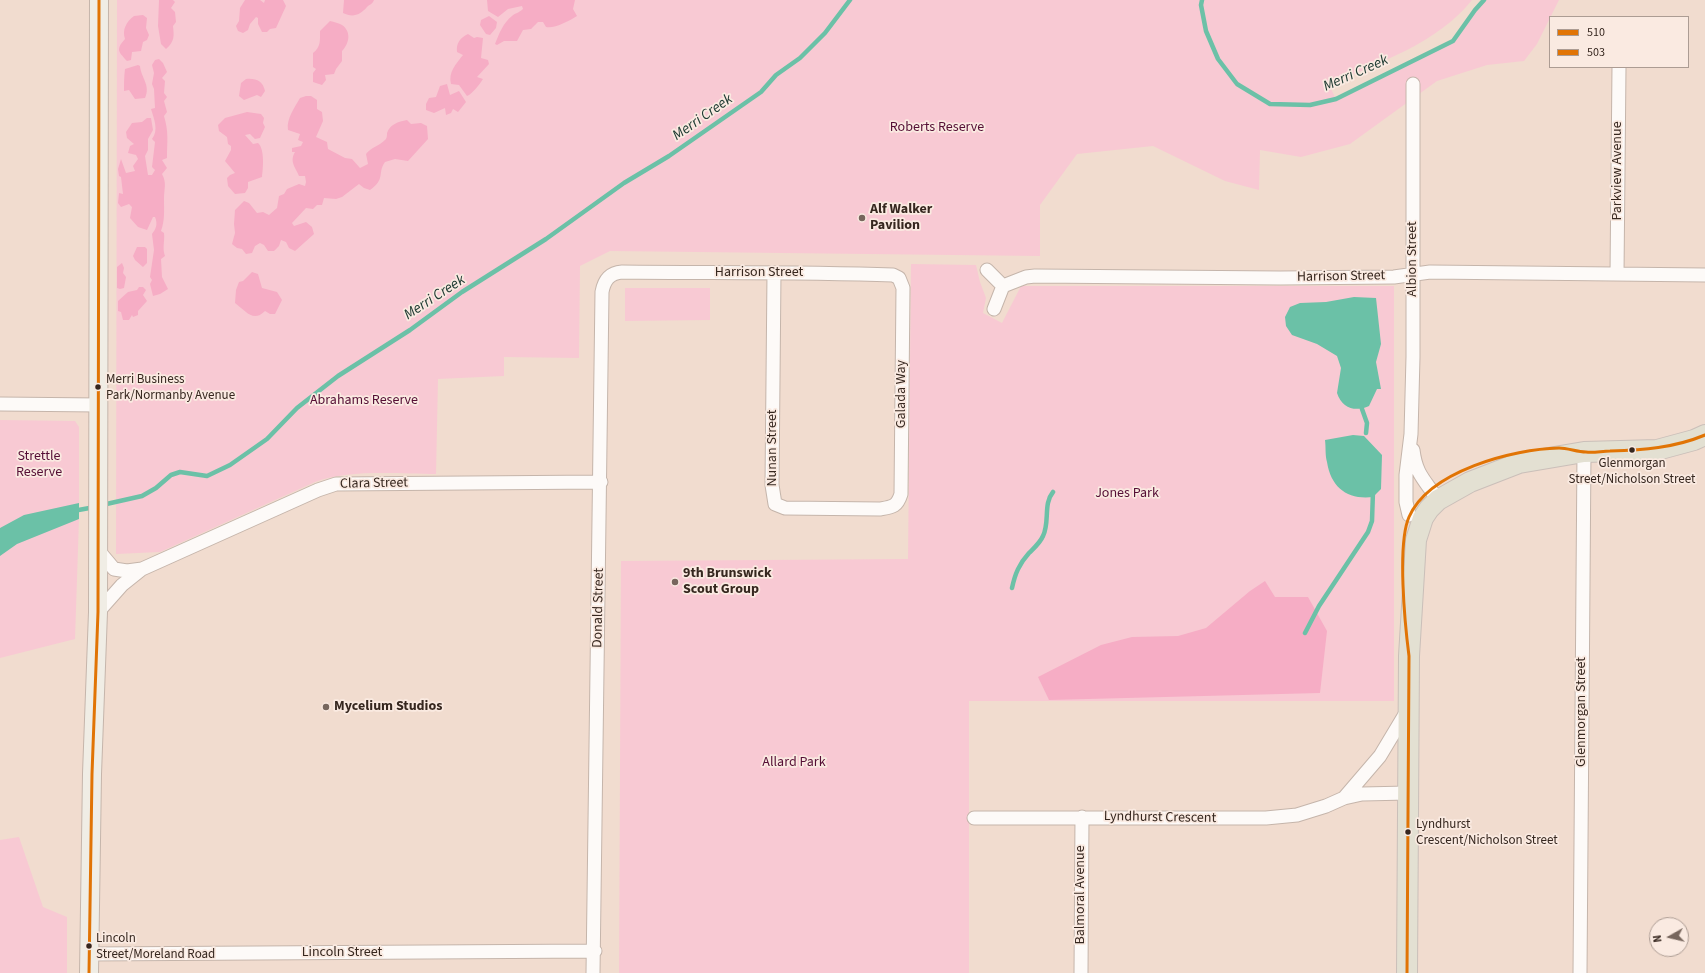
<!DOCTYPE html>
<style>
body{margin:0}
#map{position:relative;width:1705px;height:973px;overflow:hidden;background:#f1dccf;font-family:"Source Sans 3",sans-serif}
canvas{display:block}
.legend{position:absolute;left:1549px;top:16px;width:140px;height:52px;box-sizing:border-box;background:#faeae1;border:1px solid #ac9c93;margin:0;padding:5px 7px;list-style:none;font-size:12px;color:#36271f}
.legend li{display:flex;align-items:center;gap:8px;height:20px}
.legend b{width:20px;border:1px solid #ac9c93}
.north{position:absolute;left:1649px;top:917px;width:40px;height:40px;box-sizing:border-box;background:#faeae1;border:1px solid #ac9c93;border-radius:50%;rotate:262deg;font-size:11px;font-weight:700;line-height:16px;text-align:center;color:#36271f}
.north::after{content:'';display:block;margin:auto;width:14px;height:18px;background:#77665d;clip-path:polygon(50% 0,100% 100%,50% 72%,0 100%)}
</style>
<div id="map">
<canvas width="1705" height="973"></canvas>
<ul class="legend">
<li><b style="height:5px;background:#e17405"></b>510</li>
<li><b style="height:5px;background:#e17405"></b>503</li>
</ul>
<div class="north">N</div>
</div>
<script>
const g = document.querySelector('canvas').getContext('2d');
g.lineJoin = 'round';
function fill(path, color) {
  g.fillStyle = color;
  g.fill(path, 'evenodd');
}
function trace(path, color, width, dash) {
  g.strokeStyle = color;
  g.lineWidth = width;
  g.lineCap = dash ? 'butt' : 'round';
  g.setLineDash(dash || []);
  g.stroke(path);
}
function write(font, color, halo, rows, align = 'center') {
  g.font = font + ' "Source Sans 3",sans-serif';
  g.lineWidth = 3.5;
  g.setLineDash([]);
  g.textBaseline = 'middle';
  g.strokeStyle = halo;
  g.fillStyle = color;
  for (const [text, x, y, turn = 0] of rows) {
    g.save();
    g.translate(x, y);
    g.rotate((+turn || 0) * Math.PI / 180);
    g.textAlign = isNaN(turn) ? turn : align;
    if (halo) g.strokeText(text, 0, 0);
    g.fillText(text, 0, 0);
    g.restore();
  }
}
const green = new Path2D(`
 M117,0H1472C1437,44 1379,62 1329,85L1336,99L1453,41L1475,10L1484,0H1559L1537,44L1524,61L1487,65L1437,81L1350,144L1301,157L1260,150L1259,190L1225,181L1153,146L1077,154L1040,205V256L610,251L580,266L579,358L504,357V376L438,379L436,474C400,474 348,469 315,482L160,552L116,554Z
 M911,264L976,265L980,282L986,298L983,313L1002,323L1021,286H1394V701H969V973H619L621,561L908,559Z
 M625,288H710V320L625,321Z
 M0,420L75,421L79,427V519L75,639L0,658Z
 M19,837L43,907L67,917V973H0V840Z`);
const forest = new Path2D(`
 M159,0H173L175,2L171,8L175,12L176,22L173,26C174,36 175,41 166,49L161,44L158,26Z
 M245,0H260L264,3L265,0H283L286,6L276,28L270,29L267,32H262L258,24V18L256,17L250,24L248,30L243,33L238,31L236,26L239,21L240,8Z
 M344,0H374C372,5 370,4 367,7C360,15 353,18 343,13Z
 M487,0H575L573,9L577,16C569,21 554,29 546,27L543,22H538L531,29L523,30L517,41H504L497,45L495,44C499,34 503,23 512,16C515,13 519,13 523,9L522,6L508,9L498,17L488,11Z
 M143,15L147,18L146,28L149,35L147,40L143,42L141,51L132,52L131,60L127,61C119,52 115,50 125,39C122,30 126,22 134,16Z
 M489,16L497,22L496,28L490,35L486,34L480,25L481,20Z
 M330,21C334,22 339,23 342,25C352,32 349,44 342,51V61L336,69L334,74L325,75L326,80L322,85L313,82V73L316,69L313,67V53C321,47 320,40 320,31Z
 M468,34L474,38L477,37L483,38L481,58L488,60L489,64L477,77L483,79C480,84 472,94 467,96L459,85L451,84C448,72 456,64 463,55L457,52C456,43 460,38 468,34Z
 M159,59L163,63L167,72L162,78L165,81L164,93L167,97L164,101L167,112L164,116C169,133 167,141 167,158L162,160L167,168L162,174C167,183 164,189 164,199C164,211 165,220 161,231L164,233C165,241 162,248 165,256L161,259L162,277L168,289L160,294L153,296L150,284L152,280L150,277L154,250L152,234C156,229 158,224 155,217H153L147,230L138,227L130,218L132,207L129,204L121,207L118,203L119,193L123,194L121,177L119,176L118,169L121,159L126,173L135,171L133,166L138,159L136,155L128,153L130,146L134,144L127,138L126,132L132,123L142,122L147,118H151L153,130L148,139V150L145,156L148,175H152L155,170L152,167L155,142L152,139C159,130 154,119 151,109L155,108L154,89L152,84L154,73L152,65L155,60Z
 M138,65L140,66C141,78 151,85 145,98L135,99L129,90L124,91C124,83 124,77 125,69Z
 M246,79C256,78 263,81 265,91L261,97L257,95L244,100L239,96L241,83Z
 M447,84L450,95L459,91L466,102L458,112L453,109L451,113L446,115L445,108L434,113L426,110V104L429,98L436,97L440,86Z
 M306,96H311L317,100V109L322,112L323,121L316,137L327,142L328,149L345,158L352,159L360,168L368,164L366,154C371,147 380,146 386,139C387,137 387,135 387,133C390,124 398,122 407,120L411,124L421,123L427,126L428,139L408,161L395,159L385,162C377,173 386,179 370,190L364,188L359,184L342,197L336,199L324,198L322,205H317L313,209L306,208L292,223L294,226L306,222L312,227L314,234L295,251L289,248L286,242L281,240L279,246L274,251H268L264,245L260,243L255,246L252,253L246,254L242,249L237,248L232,244L235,233L234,224L235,210L244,201L249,203L257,213L263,212L269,215L277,208L279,196L284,194L287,189L299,184L305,186L306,182L305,176H299C296,168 289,162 295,152H292V148L301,146L303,142L298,140L300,134L288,130C286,119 295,107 300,98Z
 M247,112L261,114L264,118L263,123L265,127L260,138L255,139L250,134L245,135L253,144L258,143C265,149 263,169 262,177L248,182V188L245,193L235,194L228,186L227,178L230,175L235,173L225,161L231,150V146L228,144L227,137L219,131L218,125L225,118Z
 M137,247H145L147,249V263L143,267L135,260L133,256Z
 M122,263L124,268L123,273L126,277L124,288L120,289L117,288V267Z
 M252,272L258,274L262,288L277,292L282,300L275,314H270L265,311C253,323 246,311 235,303L236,290L239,282L243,281Z
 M139,287H143L146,290L143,295L147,301L138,311V315L133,317L132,315L129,320H123L121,312L118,311V301L128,292L137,290Z
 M1265,581L1275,597H1308L1327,631L1320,693L1049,700L1038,677L1101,645L1132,637L1178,636L1206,628L1250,591Z`);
const water = new Path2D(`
 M1354,297L1376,298L1381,344L1376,362L1381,389H1377L1369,406C1356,412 1342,409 1337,393L1341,368L1337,356L1317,344L1292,335L1286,326L1285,317L1290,307L1300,303L1326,302Z
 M1353,435L1364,436L1382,455L1381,489L1373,497C1348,500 1331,488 1327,462C1325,455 1326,448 1325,440Z
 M79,503V519L17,544L0,556V528L24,515Z`);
const stream = new Path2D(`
 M1202,0L1201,5L1206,31L1218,59L1237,84L1270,104L1310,105L1336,99L1453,41L1475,10L1484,0
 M1362,409L1367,423L1366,433
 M102,505L142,496L156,488L171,475L180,472L207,476L230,465L267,439L297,408L338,376L410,330L462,292L546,239L624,183L669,156L761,92L776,75L800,58L825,33L850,0
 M73,511L95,507
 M1012,588C1015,574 1019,564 1029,553C1034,548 1040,543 1043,536C1050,522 1043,504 1053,492
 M1305,633L1319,606L1368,532L1372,521L1373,491`);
const minor = new Path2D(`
 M987,270L1003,286L1026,277L1035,276L1280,278L1394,277L1430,272L1705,275
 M1617,274L1619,67
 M994,309L1003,286
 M0,404L99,405
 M1413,450C1416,475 1425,480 1438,500
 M1409,515L1406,502V475L1411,434L1413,357V84
 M98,550L114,569L127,571L142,569
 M98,612L122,585L142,569L318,490L336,484L601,482
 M1344,798L1380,756L1407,711
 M974,818H1266L1297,815L1326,806L1344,798L1362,794L1408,793
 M89,954L595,951
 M593,973L602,292C604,281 609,273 622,272C712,273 803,272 893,275L899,278L903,288L901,494C897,507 892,507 880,509L785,508L775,504L772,485L774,273
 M1081,973L1082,817
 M1580,973L1584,452`);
const secondary = new Path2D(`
 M89,973L92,774L98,612L99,0`);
const primary = new Path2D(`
 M1407,973L1409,656L1416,540L1423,518L1429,509L1438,500L1470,482L1519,463L1584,452L1657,450L1694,440L1705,435`);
const bus1 = new Path2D(`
 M89,973L92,774L98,612L99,0`);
const bus2 = new Path2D(`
 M1407,973L1409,656C1405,625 1397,544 1409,517C1429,471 1513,449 1559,448C1568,448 1577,452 1586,452C1594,453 1602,451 1610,451C1643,450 1674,448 1705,435`);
const markers = [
 [862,218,4,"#77665d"],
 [98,387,3.5,"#36271f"],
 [1632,450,3.5,"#36271f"],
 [675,582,4,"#77665d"],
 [326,707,4,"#77665d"],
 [1408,832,3.5,"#36271f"],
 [89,946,3.5,"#36271f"]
];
const busNames = [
 ["Merri Business",106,380],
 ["Park/Normanby Avenue",106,396],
 ["Glenmorgan",1632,464,"center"],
 ["Street/Nicholson Street",1632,480,"center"],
 ["Lyndhurst",1416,825],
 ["Crescent/Nicholson Street",1416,841],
 ["Lincoln",96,939],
 ["Street/Moreland Road",96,955]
];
const parkNames = [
 ["Roberts Reserve",937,128],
 ["Abrahams Reserve",364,401],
 ["Strettle",39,457],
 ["Reserve",39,473],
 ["Jones Park",1127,494],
 ["Allard Park",794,763]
];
const streetNames = [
 ["Parkview Avenue",1618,171,-90],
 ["Albion Street",1413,259,-90],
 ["Harrison Street",759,273],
 ["Harrison Street",1341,277,-1],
 ["Galada Way",902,394,-90],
 ["Nunan Street",773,448,-90],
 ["Clara Street",374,484,-1],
 ["Donald Street",599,608,-89],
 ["Glenmorgan Street",1582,712,-90],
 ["Lyndhurst Crescent",1160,818,1],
 ["Balmoral Avenue",1081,895,-90],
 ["Lincoln Street",342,953]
];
const poiNames = [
 ["Alf Walker",870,210],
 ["Pavilion",870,226],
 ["9th Brunswick",683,574],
 ["Scout Group",683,590],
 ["Mycelium Studios",334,707]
];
const waterNames = [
 ["Merri Creek",1356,74,-24],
 ["Merri Creek",703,118,-35],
 ["Merri Creek",435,298,-33]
];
fill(green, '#f8c9d3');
fill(forest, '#f6adc5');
fill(water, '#6bc1a7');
trace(stream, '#6bc1a7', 4.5);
trace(minor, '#c5b5ab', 15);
trace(secondary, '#c5b5ab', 20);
trace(primary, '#cabfb9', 22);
trace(minor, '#fdfaf8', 13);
trace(secondary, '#f0ede5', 18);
trace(primary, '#e3e0d2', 20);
trace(bus1, '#e17405', 3);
trace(bus2, '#e17405', 3);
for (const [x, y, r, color] of markers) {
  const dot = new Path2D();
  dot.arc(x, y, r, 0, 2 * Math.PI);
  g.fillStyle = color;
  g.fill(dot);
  trace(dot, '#faeae1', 1.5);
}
write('13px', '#36271f', '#faeae1', busNames, 'left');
write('14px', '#550e35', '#faeae1', parkNames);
write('14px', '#36271f', '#faeae1', streetNames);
write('bold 14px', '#36271f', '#faeae1', poiNames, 'left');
write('italic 15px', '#213c34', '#faeae1', waterNames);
</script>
